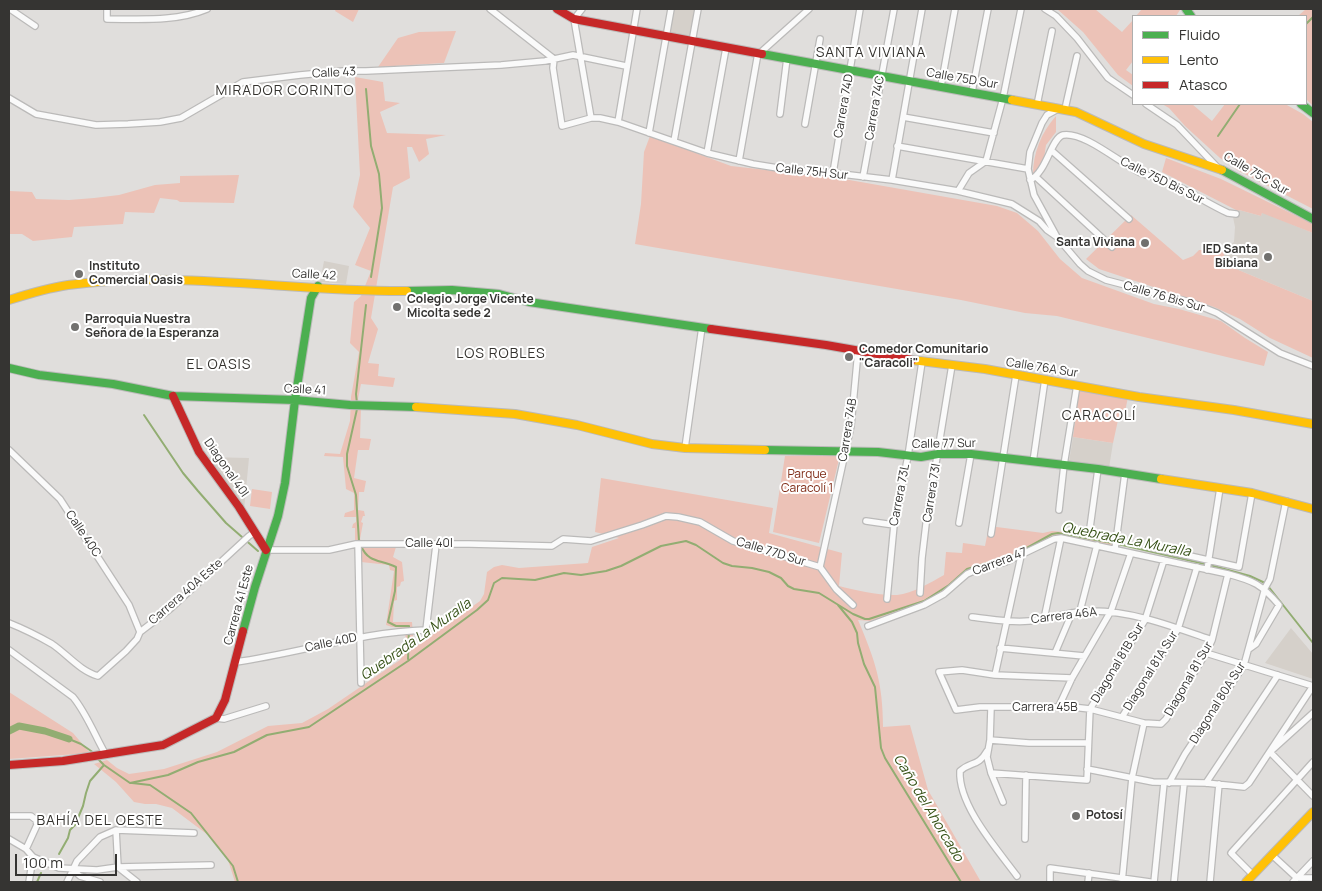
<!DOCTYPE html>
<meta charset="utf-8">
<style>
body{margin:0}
#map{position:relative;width:1322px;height:891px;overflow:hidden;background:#e0dedc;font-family:Manrope,sans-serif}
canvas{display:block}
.frame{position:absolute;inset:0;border:10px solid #353432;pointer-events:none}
.legend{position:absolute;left:1132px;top:15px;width:175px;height:90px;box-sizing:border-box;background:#fff;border:1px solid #aeaead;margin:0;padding:6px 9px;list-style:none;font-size:15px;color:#353432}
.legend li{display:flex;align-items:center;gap:10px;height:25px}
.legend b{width:25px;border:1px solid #aeaead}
.scale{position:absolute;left:15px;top:854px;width:102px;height:22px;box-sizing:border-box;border:2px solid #353432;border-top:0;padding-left:6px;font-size:15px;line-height:18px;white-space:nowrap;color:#353432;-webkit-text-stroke:4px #fff;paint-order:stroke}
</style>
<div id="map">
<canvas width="1322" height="891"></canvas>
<div class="frame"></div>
<ul class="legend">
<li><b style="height:6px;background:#4caf50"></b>Fluido</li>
<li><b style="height:6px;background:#ffc107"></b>Lento</li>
<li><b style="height:6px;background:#c62828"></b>Atasco</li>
</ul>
<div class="scale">100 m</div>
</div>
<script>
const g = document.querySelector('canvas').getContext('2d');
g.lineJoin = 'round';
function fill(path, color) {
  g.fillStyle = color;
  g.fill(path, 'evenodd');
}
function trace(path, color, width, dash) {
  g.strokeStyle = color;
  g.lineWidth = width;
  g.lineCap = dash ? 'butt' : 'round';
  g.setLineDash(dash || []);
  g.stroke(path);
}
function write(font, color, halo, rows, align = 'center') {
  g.font = font + ' Manrope,sans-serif';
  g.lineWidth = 4;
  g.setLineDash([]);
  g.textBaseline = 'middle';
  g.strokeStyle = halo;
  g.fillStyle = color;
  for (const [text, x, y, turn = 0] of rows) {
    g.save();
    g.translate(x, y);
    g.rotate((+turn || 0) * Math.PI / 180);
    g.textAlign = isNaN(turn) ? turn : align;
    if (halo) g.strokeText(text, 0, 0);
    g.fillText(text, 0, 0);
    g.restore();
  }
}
const built = new Path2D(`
 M673,9H698L693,36L669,32Z
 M1239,210L1261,216L1262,212L1313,233V301L1224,264V250L1234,242L1235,227L1233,217Z
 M324,261L349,266L346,284L320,282Z
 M1073,437L1113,443L1109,468L1069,462Z
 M207,457L249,458L244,510Z
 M1291,628L1313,654V679L1265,663Z`);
const green = new Path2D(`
 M336,9H359L353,22L335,11Z
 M1057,9H1095L1122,32L1133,20V61L1126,70L1133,75V86L1118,75L1083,32Z
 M1142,9H1179L1180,10L1176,16H1136Z
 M1306,9H1313V106L1306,99V16H1298Z
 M456,31L444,63L378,67L398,38L419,32Z
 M355,77L383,82L385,101L400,103L380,112L387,133L446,135L426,139L429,154L419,162L412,147H407L410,178L393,187L371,318L378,329L368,363L379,364L378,376L395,378L393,387L361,384L358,399L361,408L360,438L371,439L369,450H358L354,478L366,481L364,492H359L358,510L364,511L365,516H363L361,522L363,523L360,539L364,546L396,547L393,557L402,562L404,581L401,582L400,586L397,587V600L394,601L393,622H412L414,648L480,601L484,594L487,572L494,567L502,565L519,568L588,563L592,547L619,538L595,532L601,478L773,508L769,533L842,553L839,586C854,590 882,596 897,595C913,593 930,583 944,575L946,552L962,553L963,543L985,546L989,526L1043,533L1052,531L1065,532L1113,540V546L1062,537L1005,559L965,571L951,586L926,601L870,621L858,620C875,660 883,683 883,727L910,725L928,790L981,882H235L228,860L208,835L172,808L156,804H145L134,802L116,782L94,764L107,760L117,768L129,774L164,769L217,752L268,726L302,723L328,709L400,660L406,646L405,628L392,627L386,625L394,571L390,570L389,565L361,562L360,546L355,540V528H352L353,524L356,522V517H344L345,513L354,510V493L346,489L343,457L324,456L325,453L340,454L350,421L351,397L359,352L350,343L354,302L361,296L371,271L355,265L370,228L353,207L360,175Z
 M1162,104H1192L1212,121L1225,104H1285L1303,114L1313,122V209L1239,171L1220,158L1185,126L1169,108Z
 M1056,116V132L1046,145L1043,165L1033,175C1033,153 1041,133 1056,116Z
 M650,136L731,166L838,178L997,206L1017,213L1038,231L1060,259L1082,278L1154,304L1179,309L1221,321L1245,338L1268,352L1264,366L1057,316L1025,313L961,300L635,244L641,204L644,152Z
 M1166,158L1221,179L1313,224V233L1262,213L1261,216L1239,210L1238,211L1162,172Z
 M239,175L234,203L180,202L177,200L160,198L154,213L125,212L123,224L74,227L72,237L33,241L22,234H9V191L32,192L36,199L69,200L94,198L119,195L155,185L180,183V176Z
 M1131,215L1183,260L1193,256L1199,250H1224V264L1313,301V358L1270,338L1240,319L1214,307L1099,269L1086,259Z
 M1079,387L1128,397L1125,412L1120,411L1113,443L1073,437Z
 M840,455L819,543L773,532L785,456Z
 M252,489L272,492L270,509L250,506Z
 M9,692L73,733L90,753L9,759Z`);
const stream = new Path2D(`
 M1306,24L1313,17
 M366,89L371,146L379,174L382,208L371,277
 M1218,136L1240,104
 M357,404L356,394L366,305
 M357,409L347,454V466L356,495L359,541
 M144,415L183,473L198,491L226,523L258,551
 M361,546C369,564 381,559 396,567L395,591L388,622L396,626H409L408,659
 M1210,565L1250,576L1265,583
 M1268,586L1313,643
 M838,605L852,622L857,633L858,643L864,664L875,687L881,748L885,758L961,882
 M69,739L81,744L94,753
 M98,759L104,765L130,783L168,775L198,762L234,752L267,735L309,727L408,661L477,610L488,600L494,583L502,578L535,580L564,573L581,575L606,571L621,566L661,546L686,541L696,545L723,563L732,566L752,568L769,572L781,578L788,586L794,589L819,593L853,614L865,619H869L924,601L949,585L967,569L1014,555L1052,534L1058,533L1118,544L1205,564
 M132,783L150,785L191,813L233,866L238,882
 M59,854L68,838L70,830L75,825L83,806L86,793L90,781L104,765
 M37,882L41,873`);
const canal = new Path2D(`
 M9,731L19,726L45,731L69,739`);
const street = new Path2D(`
 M10,9L35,26
 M107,9V19C141,19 176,22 207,9
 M490,9L554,59
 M582,9L574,19L591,118
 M1045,9L1056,16L1077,38L1108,78L1133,95
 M760,53L809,9
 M554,59L553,68L562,126L591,118H600L618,122L707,153L753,164L790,170L833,173L892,180L958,191L1012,204L1039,221L1047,230L1057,237
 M941,86L955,9
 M972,92L988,9
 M9,98L36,114L96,125L128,124L160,122L181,118L243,82L300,75L343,71H366L501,65L545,61L573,55L626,66
 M1146,104L1177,125L1218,168
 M1037,105L1052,31
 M1058,109L1047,115L1042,123L1030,152L1028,169L1034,195L1057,237L1080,264L1088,271L1106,280L1190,302L1217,313L1280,353L1313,366
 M1065,109L1077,56
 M780,114L787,58
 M903,117L994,133
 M618,122L637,9
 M805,124L820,39
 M649,133L671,9
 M674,141L698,9
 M897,146L1028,169
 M1051,150L1129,219
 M707,153L726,48
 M739,161L758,53
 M833,173L860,9
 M863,177L894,9
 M1036,177L1112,247
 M892,180L922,9
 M1030,180C1047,172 1051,138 1063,135C1084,131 1121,164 1141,173C1148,176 1156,177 1163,180C1185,188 1206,203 1228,213L1236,214
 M958,191L969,173L986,161L1003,98L1021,9
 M685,448L702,327
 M9,450L60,499L129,605L140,632
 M1033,462L1045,379
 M1059,510L1064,465L1077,385
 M866,521L894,525
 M959,523L971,454
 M991,534L1016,375
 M1089,535L1098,469
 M358,544L361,683
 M1150,547L1239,567L1252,493
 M1115,549L1125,473
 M266,550H329L356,544H469L552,546L563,539L591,541L642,525L666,516L678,517L700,522L733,541L820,567L836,589L853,605
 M820,567L851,426L858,351
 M1207,570L1220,488
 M920,593L922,558L926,524L952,365
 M887,599L894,525L908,456L922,362
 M1080,611L1097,545
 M972,617C991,619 1010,623 1029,621C1051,619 1072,610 1093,611C1133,611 1174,627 1212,640
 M1044,619L1061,538
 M9,623C24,629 38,636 52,644C67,654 80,671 98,676L126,651L137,639L140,632L170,609L249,536L255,532
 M868,626L924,605L944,594L967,574L976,570L1006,562L1054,539L1061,538L1228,574C1254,581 1261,584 1279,605L1256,644L1249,649
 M1000,648L1084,656
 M9,650L73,697C87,714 95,736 106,755
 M1055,653L1072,613
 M1206,653L1313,686
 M236,662C300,653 361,632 426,630L436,545
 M995,675L1021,556
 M1072,678L995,675L962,670L939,672L956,710L980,707H1072L1090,709L1144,723L1161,724L1166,719L1206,653L1212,640L1228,574
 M1059,706L1072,678L1111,611L1131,553
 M991,708L990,740L987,757L991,773L1003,802
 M1313,713L1270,752L1313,796
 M1122,717L1178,629L1197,567
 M216,718L224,719L266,706
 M990,740L1029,743H1088
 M987,751C978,767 971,761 960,771C958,805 997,849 1017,876
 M1087,769L1153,782L1206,783L1244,787L1249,783L1313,686
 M991,773L1087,780L1090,709L1145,620L1164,560
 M1169,783L1185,754L1244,665L1265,588L1270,579L1286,501
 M1206,783L1278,675
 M9,816H31L36,820L37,825L26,849
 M116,830L118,867L137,882
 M9,839L26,849L33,857L59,868L97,870L118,867L211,865
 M1025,839L1026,775
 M1272,855L1297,878H1313
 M72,869L80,876L100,882
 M1253,875L1231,853L1313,762
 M29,882L33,857
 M67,882L77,861L100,837L116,830L194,833
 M1050,882V868L1150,882
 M1088,882L1089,873
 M1122,882L1132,778L1144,723
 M1154,882L1164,783
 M1174,882L1184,784
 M1210,882L1219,784
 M1293,882L1313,861`);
const fast = new Path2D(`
 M1186,9L1191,16
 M762,54L1012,100
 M1301,104L1313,113
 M1222,170L1313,219
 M407,291L452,290L499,294L529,302L711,329
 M9,368L39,375L113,384L173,396L295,400L350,405L416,407
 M765,450L878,452L921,457L938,454H971L1098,469L1161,479
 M243,631L255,587L278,516L285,483L295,400L311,298L318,286`);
const slow = new Path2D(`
 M1012,100L1076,112L1144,144L1222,170
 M9,300C28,294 48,288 68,285C181,270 294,292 407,291
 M912,360L985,369L1139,397L1234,410L1313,424
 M416,407L515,414L577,425L652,444L685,448L765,450
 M1161,479L1252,493L1313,509
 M1246,882L1313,812`);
const jam = new Path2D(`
 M557,9L574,19L762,54
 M711,329L826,345L912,360
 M173,396L199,452L239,507L266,550
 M9,765L63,761L163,745L216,718L225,700L243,631`);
const markers = [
 [1145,243,5,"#71706e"],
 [1268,257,5,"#71706e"],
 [79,274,5,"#71706e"],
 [397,307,5,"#71706e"],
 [75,327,5,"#71706e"],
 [849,357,5,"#71706e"],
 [1076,816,5,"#71706e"]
];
const streetNames = [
 ["Calle 43",334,73,-3],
 ["Calle 75D Sur",962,79,10],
 ["Carrera 74D",844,106,-80],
 ["Carrera 74C",875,108,-80],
 ["Calle 75H Sur",812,172,6],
 ["Calle 75C Sur",1256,174,30],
 ["Calle 75D Bis Sur",1162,181,26],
 ["Calle 42",314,275,3],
 ["Calle 76 Bis Sur",1164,297,16],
 ["Calle 76A Sur",1042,368,9],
 ["Calle 41",305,390,3],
 ["Carrera 74B",848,430,-81],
 ["Calle 77 Sur",944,444,-1],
 ["Diagonal 40I",226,468,55],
 ["Carrera 73I",932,493,-81],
 ["Carrera 73L",900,495,-79],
 ["Calle 40C",83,534,56],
 ["Calle 40I",429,544],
 ["Calle 77D Sur",771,552,17],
 ["Carrera 47",1000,562,-21],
 ["Carrera 40A Este",186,592,-41],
 ["Carrera 41 Este",239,605,-75],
 ["Carrera 46A",1064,616,-7],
 ["Calle 40D",331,643,-12],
 ["Diagonal 81B Sur",1118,663,-59],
 ["Diagonal 81A Sur",1151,671,-58],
 ["Diagonal 81 Sur",1189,679,-60],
 ["Diagonal 80A Sur",1218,703,-58],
 ["Carrera 45B",1045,708]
];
const poiNames = [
 ["Santa Viviana",1135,243,"right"],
 ["IED Santa",1258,250,"right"],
 ["Bibiana",1258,264,"right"],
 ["Instituto",89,267],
 ["Comercial Oasis",89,281],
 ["Colegio Jorge Vicente",407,300],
 ["Micolta sede 2",407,314],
 ["Parroquia Nuestra",85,320],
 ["Señora de la Esperanza",85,334],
 ["Comedor Comunitario",859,350],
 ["\"Caracoli\"",859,364],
 ["Potosí",1086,816]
];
const parkNames = [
 ["Parque",807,475],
 ["Caracolí 1",807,489]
];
const neighbourhoodNames = [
 ["SANTA VIVIANA",871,53],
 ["MIRADOR CORINTO",285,91],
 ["LOS ROBLES",501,354],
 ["EL OASIS",219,365],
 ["CARACOLÍ",1099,416],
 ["BAHÍA DEL OESTE",100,821]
];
const waterNames = [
 ["Quebrada La Muralla",1126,540,11],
 ["Quebrada La Muralla",416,640,-35],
 ["Caño del Ahorcado",928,808,59]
];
fill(built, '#d5d0ca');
fill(green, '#ecc2b7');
trace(stream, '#92ad72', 2);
trace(canal, '#92ad72', 7);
trace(street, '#bbbab9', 8);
trace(fast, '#bbbab9', 10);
trace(slow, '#bbbab9', 10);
trace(jam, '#bbbab9', 10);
trace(street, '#fafafa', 5.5);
trace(fast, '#4caf50', 8);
trace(slow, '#ffc107', 8);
trace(jam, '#c62828', 8);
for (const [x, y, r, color] of markers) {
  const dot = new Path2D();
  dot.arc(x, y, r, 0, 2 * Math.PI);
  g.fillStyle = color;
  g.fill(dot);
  trace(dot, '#fff', 2);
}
write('12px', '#353432', '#fff', streetNames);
write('bold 12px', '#353432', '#fff', poiNames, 'left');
write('12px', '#7f2b16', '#fff', parkNames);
g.letterSpacing = '1px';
write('14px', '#34322e', '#fff', neighbourhoodNames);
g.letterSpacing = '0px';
write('italic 14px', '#365116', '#fff', waterNames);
</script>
